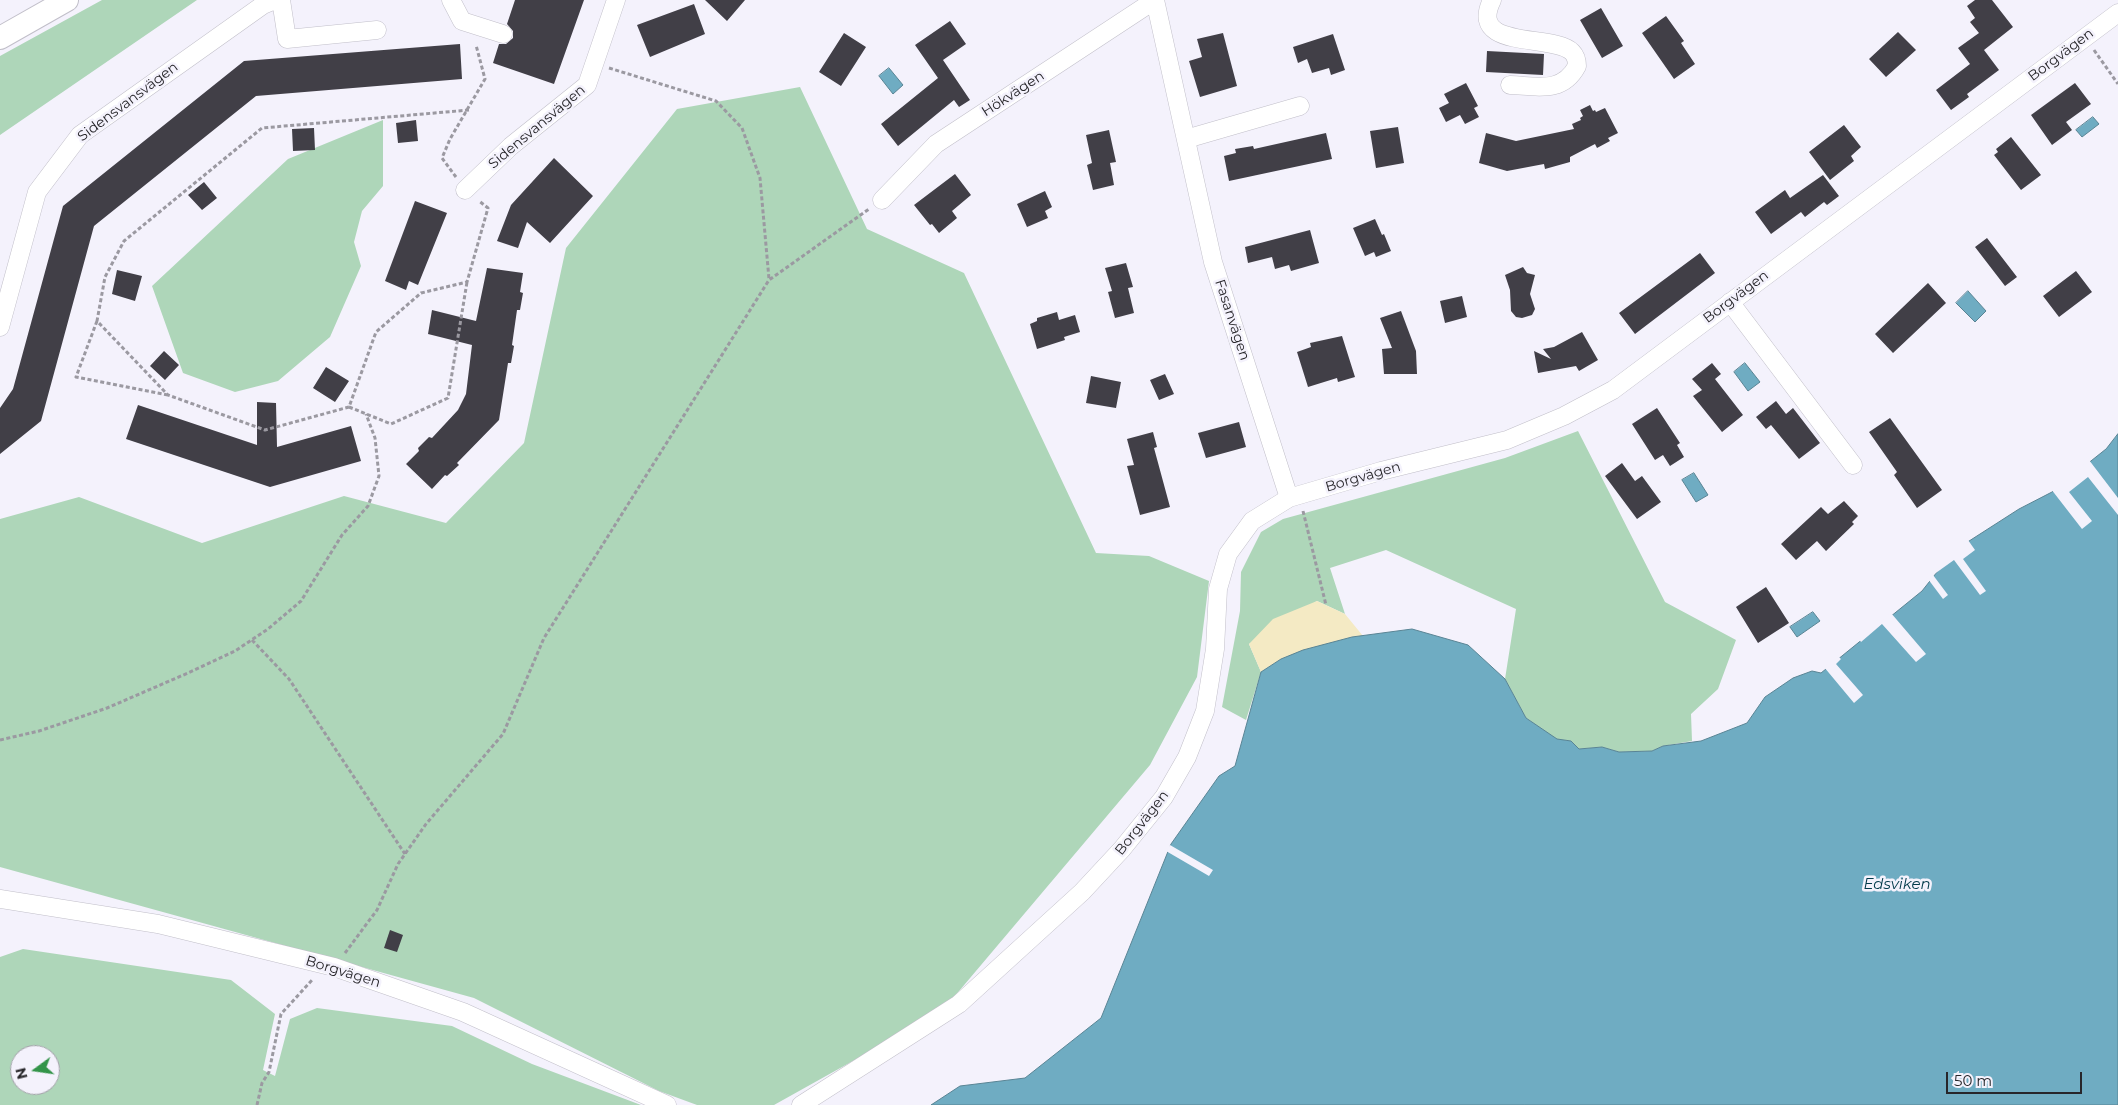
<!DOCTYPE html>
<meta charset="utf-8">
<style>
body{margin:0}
#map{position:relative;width:2118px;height:1105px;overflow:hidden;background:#f4f2fc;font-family:Montserrat,sans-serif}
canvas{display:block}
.north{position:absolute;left:10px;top:1045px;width:50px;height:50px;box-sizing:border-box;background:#f4f2fc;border:1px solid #a2a0a8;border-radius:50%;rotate:256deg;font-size:14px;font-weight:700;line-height:20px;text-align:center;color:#27262a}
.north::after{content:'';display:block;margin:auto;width:18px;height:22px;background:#339449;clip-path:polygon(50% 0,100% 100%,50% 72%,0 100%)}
.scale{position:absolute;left:1946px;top:1072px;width:136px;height:22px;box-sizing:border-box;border:2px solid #27262a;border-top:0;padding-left:6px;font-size:15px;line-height:18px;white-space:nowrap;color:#27262a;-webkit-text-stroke:4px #f4f2fc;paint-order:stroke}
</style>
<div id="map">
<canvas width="2118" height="1105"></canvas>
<div class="north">N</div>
<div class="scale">50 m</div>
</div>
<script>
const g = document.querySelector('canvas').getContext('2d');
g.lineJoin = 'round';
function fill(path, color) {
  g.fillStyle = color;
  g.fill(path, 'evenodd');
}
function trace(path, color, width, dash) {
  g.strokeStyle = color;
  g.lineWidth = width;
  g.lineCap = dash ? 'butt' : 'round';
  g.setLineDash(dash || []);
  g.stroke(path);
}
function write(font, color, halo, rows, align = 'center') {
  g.font = font + ' Montserrat,sans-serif';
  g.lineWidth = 5;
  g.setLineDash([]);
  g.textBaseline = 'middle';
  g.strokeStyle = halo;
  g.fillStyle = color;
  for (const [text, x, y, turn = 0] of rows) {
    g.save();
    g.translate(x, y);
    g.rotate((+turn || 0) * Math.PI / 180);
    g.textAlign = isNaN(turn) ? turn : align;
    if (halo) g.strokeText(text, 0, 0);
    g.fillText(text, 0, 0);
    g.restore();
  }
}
const green = new Path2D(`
 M102,0H197L0,135V56Z
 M800,87L867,229L964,273L1096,553L1149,556L1209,581L1197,677L1150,765L954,997L860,1057L774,1105H697L659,1091L474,998L0,867V519L79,497L202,543L344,496L446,523L524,443L566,248L677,109Z
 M383,120V186L362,211L354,242L361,266L330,337L278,381L235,392L183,373L152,286L288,159Z
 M1578,431L1665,602L1736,640L1718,689L1691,714L1692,741L1663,746L1652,751L1619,752L1602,747L1579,749L1571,741L1557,740L1526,718L1505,679L1516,609L1386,550L1330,568L1345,614L1317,601L1249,644L1261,672L1246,720L1222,707L1240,611L1241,572L1261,532L1283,519L1505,458Z
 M23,949L231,980L275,1014L263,1070L275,1076L290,1019L317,1008L452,1026L532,1064L641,1105H0V957ZM20,1055H50V1085H20Z`);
const sand = new Path2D(`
 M1317,601L1345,614L1363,636L1352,637L1281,659L1261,672L1249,644L1273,619Z`);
const water = new Path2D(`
 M889,68L903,85L893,94L879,76Z
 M2093,117L2099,124L2082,137L2076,130Z
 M1968,291L1986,311L1975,322L1956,303Z
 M1745,363L1760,382L1748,391L1734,372Z
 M2118,434V1105H931L960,1086L1025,1078L1101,1018L1171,844L1219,776L1235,766L1261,672L1281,659L1303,650L1352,637L1412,629L1468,645L1505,679L1526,718L1557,739L1571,741L1579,749L1602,747L1619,752L1652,751L1663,746L1701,741L1747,723L1765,697L1793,678L1812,671L1821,673L1922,591L1941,567L1966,543L2019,509L2052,492L2106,449Z
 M1694,473L1708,495L1696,502L1682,480Z
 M1813,612L1820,621L1797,637L1790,627Z`);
const pier = new Path2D(`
 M2089,460L2118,498V515L2088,477L2069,492L2092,521L2082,529L2051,489Z
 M1968,540L1975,550L1963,559L1986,591L1980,595L1954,560L1933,575L1948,595L1943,599L1928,579L1939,565Z
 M1891,613L1926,654L1916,662L1882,624L1861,642L1859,639Z
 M1838,656L1841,659L1836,664L1863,695L1854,703L1824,667Z
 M1170,845L1213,870L1209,876L1166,851Z`);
const building = new Path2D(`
 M515,0H584L554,84L493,63L499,44H506L513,38V31L507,24Z
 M705,0H745L727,21Z
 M1975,0H1992L2013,27L1984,50L1999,70L1967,94L1969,97L1951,110L1936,90L1970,64L1958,48L1979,33L1970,22L1975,18L1967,6Z
 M694,4L705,34L650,57L637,25Z
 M1601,8L1623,46L1602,58L1580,20Z
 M1666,16L1684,41L1681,43L1695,64L1674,79L1642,33Z
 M950,21L966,44L943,60L970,100L959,107L954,100L898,146L881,124L938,78L915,45Z
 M1898,32L1916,50L1886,77L1869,59Z
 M844,33L866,47L841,86L819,72Z
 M1223,33L1237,86L1200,97L1189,61L1202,57L1197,39Z
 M1333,34L1345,70L1331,75L1329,68L1312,73L1307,59L1298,63L1293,47Z
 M460,44L462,79L256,96L94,226L41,421L0,454V408L13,389L63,206L244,61Z
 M1487,51L1544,54L1543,75L1486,72Z
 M1466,83L1478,106L1474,108L1479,117L1465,124L1460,115L1446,122L1439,108L1449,103L1444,94Z
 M2075,83L2091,104L2066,122L2072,130L2052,145L2031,115Z
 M1590,105L1593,111L1595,110L1596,112L1605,108L1618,133L1608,138L1610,141L1597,148L1595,144L1570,157V162L1545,169L1544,164L1507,171L1479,163L1486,133L1516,141L1574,129L1572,124L1581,120L1580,118L1583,116L1580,110Z
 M416,120L418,141L398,143L396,123Z
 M1844,125L1861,147L1851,156L1854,161L1830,180L1809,152Z
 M1398,127L1404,163L1376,168L1370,131Z
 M314,128L315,150L293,151L292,129Z
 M1109,130L1116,162L1110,163L1114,185L1093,190L1087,165L1092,163L1086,135Z
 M1326,133L1332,159L1229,181L1224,156L1236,153L1235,149L1253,146L1254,149Z
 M2011,137L2041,175L2021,190L1994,155L1998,152L1996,149Z
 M554,158L593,196L550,243L527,222L518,248L497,241L511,205Z
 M955,174L971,195L952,211L957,218L939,233L932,224L930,225L914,205Z
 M1823,175L1839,196L1827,205L1824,202L1805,217L1801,212L1771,234L1755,212L1785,190L1790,198Z
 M204,182L217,198L202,210L188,195Z
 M1045,191L1052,207L1045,211L1048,218L1027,227L1017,204Z
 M415,201L447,213L418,285L409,281L406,290L385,281Z
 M1375,219L1382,235L1384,234L1391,251L1376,257L1374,252L1365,256L1353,228Z
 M1310,230L1319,263L1291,271L1289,265L1275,269L1272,257L1248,263L1245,247Z
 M1987,238L2017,277L2005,286L1975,247Z
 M1700,253L1715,273L1635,334L1619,313Z
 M1126,263L1133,287L1128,288L1134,313L1115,318L1108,292L1112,291L1105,268Z
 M1523,267L1527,273L1535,275L1530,294L1535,309L1532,315L1522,318L1516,317L1511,311L1510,290L1505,275Z
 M487,268L523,273L520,292L523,293L520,310H517L512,345L514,346L511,363H508L499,420L457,463L459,465L447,476L445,475L432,489L406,464L419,451L418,448L429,437L432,438L458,410L466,394L472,345L428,334L432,310L476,321Z
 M117,270L142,276L135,301L112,294Z
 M2076,271L2092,292L2059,317L2043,296Z
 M1928,283L1946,303L1893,353L1875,334Z
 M1462,296L1467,317L1445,323L1440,301Z
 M1401,311L1416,351L1417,374H1384L1382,349L1392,348L1380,318Z
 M1057,312L1059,320L1075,315L1080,332L1064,337L1065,340L1037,349L1030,324L1037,321V318Z
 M1582,332L1598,360L1579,371L1576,366L1538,373L1534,351L1551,359L1543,349L1554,347Z
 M1342,336L1355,377L1338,382L1337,378L1308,387L1297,352L1311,347L1310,343Z
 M164,351L179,365L165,380L150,366Z
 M1712,363L1721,374L1715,379L1743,415L1722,432L1693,396L1702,390L1692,379Z
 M326,367L349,381L335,402L313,388Z
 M1165,374L1174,394L1159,400L1150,380Z
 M1091,376L1121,382L1116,408L1086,403Z
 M1776,401L1786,414L1793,408L1820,443L1799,459L1771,425L1766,429L1756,417Z
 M257,402L276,403L277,447L351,426L361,461L270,487L126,439L138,405L257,445Z
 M1657,408L1680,443L1677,445L1684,457L1670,466L1663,455L1655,460L1632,424Z
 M1890,418L1942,490L1917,508L1894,475L1897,472L1869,432Z
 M1239,422L1246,447L1206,458L1198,433Z
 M1153,432L1157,447L1154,448L1170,507L1140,515L1127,466L1134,465L1127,439Z
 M1622,463L1635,481L1642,476L1661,502L1637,519L1605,476Z
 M1844,501L1858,516L1852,522L1854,524L1826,551L1817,541L1796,560L1781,544L1821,507L1828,514Z
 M1766,587L1789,623L1758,643L1736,607Z
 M390,930L403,935L397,952L384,948Z`);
const path = new Path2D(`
 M2094,50L2118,84
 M609,68L716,101L742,128L760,178L769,279
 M469,110L262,128L124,241L105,277L97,321L168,395L265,430L349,407L376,332L421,293L467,282L488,208L479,201
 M456,177L442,158L450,139L485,79L476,45
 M97,321L76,377L168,395
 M349,407L391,424L448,398L467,282
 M1303,511L1326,605
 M252,640L289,679L405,854
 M0,740L39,731L107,708L188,673L235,651L268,629L301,601L342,535L368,506L379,476L375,438L366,414
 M345,953L377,910L398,864L426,824L503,734L544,638L769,280L869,209
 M257,1105L262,1083L269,1072L281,1014L313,979`);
const minor = new Path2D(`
 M281,0L287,39L377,30
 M451,0L462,21L503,34
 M1155,0L1213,262L1289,498
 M1492,0C1467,51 1553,33 1572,52C1576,56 1577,60 1577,66C1562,94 1537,86 1510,85
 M1186,139L1300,106
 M465,190L511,146L587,85L616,0
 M882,200L936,144L1155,0
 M1730,302L1853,465
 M0,327L37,192L80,135L263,5L275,0
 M0,899L158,924L334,967L463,1012L667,1105
 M801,1105L959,1004L1082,892L1122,849L1164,797L1187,757L1205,711L1215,649L1218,589L1228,554L1252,521L1289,498L1381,471L1507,440L1564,416L1613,390L2118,13`);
const major = new Path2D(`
 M0,38L67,0`);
const streetNames = [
 ["Borgvägen",2061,55,-37],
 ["Hökvägen",1013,94,-33],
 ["Sidensvansvägen",128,102,-37],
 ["Sidensvansvägen",537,127,-40],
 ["Borgvägen",1736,297,-37],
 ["Fasanvägen",1232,320,72],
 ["Borgvägen",1363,477,-16],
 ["Borgvägen",1142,823,-52],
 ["Borgvägen",343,972,17]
];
const waterNames = [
 ["Edsviken",1897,885]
];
fill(green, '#aed6b9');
fill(sand, '#f4eac4');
fill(water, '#6facc2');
trace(water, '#598494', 1);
fill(pier, '#f4f2fc');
fill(building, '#413f47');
trace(minor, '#c1bfc9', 19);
trace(major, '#c1bfc9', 24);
trace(path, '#9b99a1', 3, [4, 2.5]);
trace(minor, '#fff', 18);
trace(major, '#fff', 22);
write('14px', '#27262a', '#f4f2fc', streetNames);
write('italic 15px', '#00394a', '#f4f2fc', waterNames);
</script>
